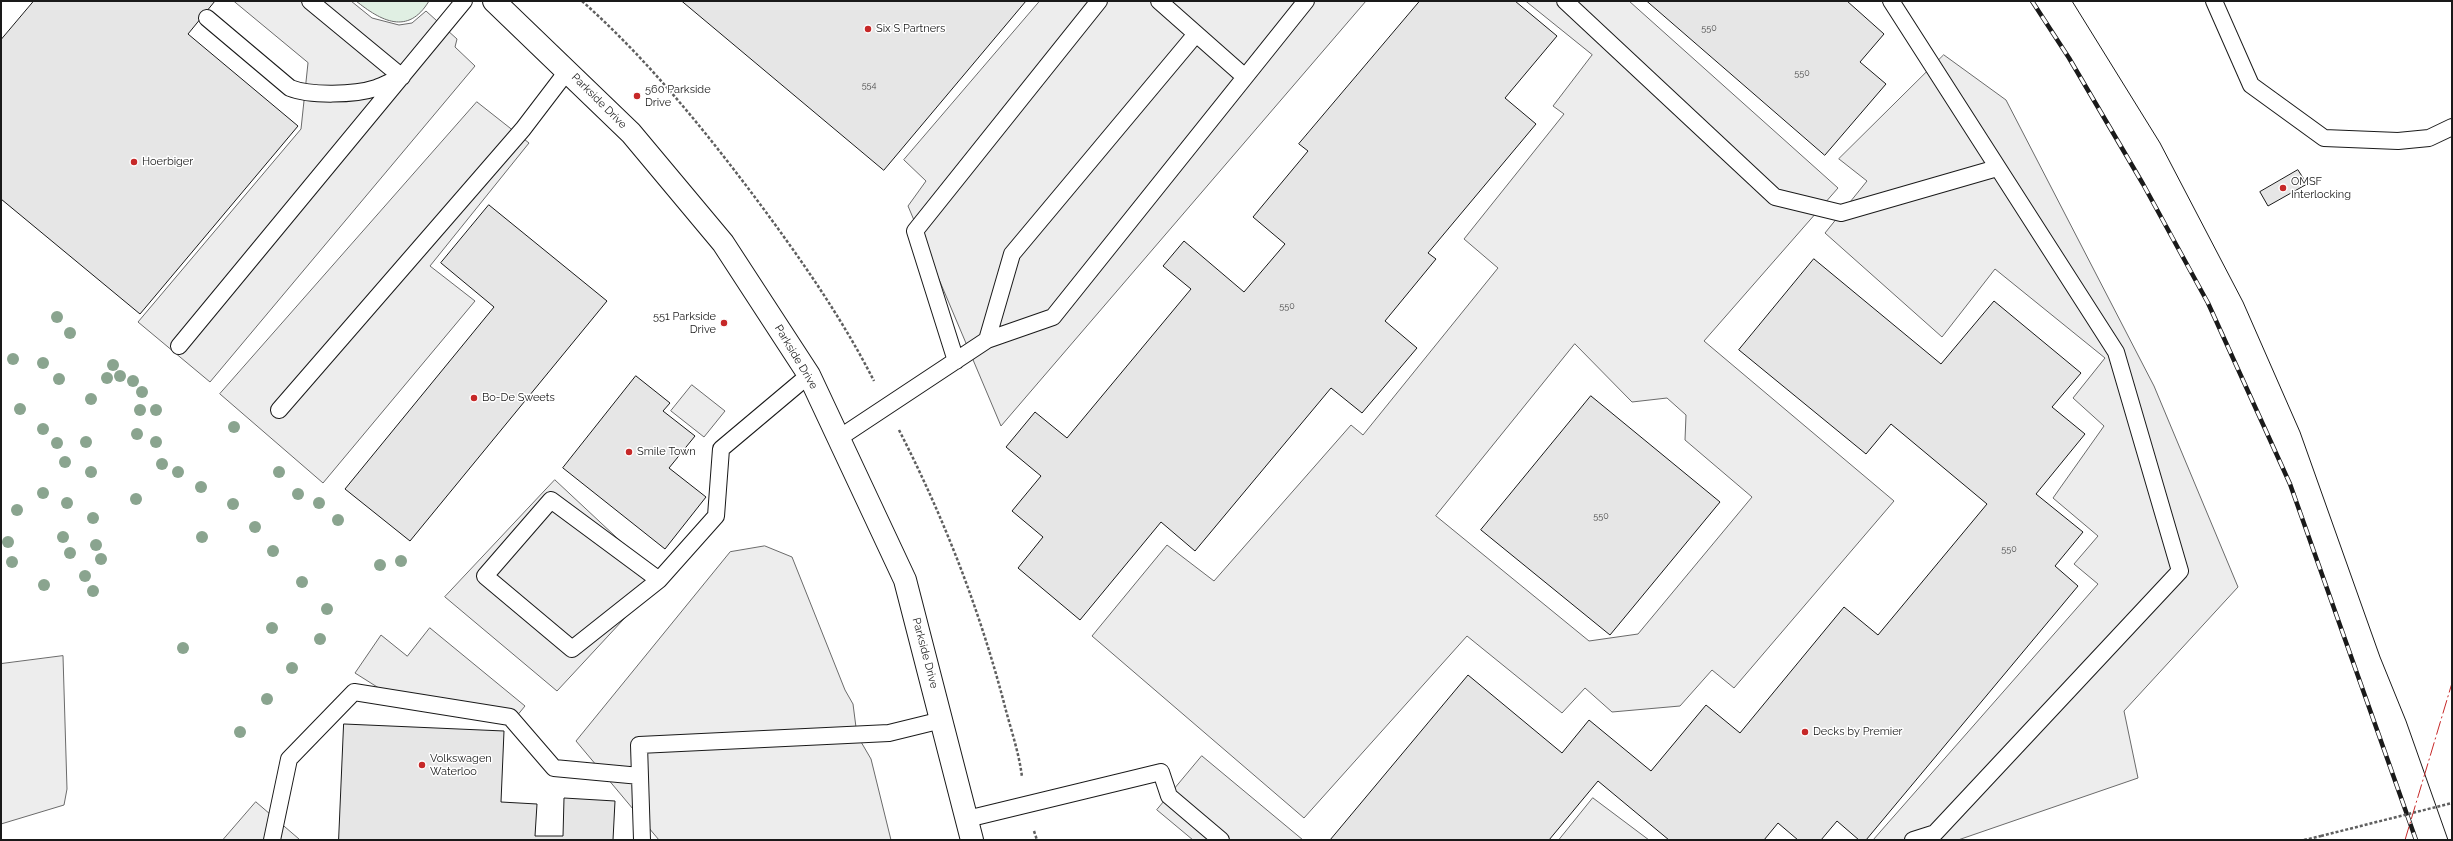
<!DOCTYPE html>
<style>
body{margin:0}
#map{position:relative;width:2453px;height:841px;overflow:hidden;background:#fff;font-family:Raleway,sans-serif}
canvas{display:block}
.frame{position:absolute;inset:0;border:2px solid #1a1a1a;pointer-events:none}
</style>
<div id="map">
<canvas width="2453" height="841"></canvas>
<div class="frame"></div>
</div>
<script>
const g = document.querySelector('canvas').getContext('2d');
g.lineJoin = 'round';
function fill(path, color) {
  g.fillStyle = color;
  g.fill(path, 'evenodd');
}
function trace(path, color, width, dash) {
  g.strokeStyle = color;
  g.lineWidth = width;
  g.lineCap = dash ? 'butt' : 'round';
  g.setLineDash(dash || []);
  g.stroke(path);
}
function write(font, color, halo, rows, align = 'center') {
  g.font = font + ' Raleway,sans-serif';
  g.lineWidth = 3;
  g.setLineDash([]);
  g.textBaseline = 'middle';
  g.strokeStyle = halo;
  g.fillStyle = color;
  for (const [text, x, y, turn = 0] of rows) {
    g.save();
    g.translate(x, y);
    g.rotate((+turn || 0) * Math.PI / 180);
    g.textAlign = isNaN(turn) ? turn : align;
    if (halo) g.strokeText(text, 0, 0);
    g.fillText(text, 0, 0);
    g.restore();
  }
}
const green = new Path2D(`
 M356,1H429C408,36 381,21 356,1Z`);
const parking = new Path2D(`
 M234,1H351L372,18L399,25L412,23L426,11L457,39L455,47L475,66L210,382L138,322L301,129L308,63Z
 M1040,1H1366L1001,426L908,206L926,181L904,160Z
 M1526,1H1629L1838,188L1704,341L1894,501L1734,688L1712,670L1680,706L1612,712L1585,688L1562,713L1467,636L1304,818L1092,636L1167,545L1214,581L1351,425L1363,435L1498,268L1464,239L1564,114L1553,106L1592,55ZM1575,344L1632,402L1667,398L1686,415L1685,440L1752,497L1638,634L1589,641L1436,516Z
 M1944,55L2006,100L2154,386L2238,587L2124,711L2138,778L1958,840H1873L2098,584L2074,564L2098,536L2053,498L2104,426L2073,398L2105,358L1995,269L1942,337L1825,233L1867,181L1839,159Z
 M477,102L529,143L430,266L475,301L323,483L220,394Z
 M692,385L725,411L704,437L671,411Z
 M555,480L661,579L557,691L445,597Z
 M765,546L792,557L845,690L853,704L857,735L871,759L891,840H659L576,741L730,552Z
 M430,628L525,706L511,723L393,697L355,673L381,635L407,656Z
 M63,656L67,789L64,805L1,824V664Z
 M1202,756L1303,840H1193L1157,810Z
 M1593,798L1649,840H1559Z
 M256,802L299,839V840H223Z`);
const building = new Path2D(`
 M34,1H215L188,34L298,126L140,314L1,199V40Z
 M682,1H1026L884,170Z
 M1420,1H1515L1557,36L1505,98L1536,124L1428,253L1436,259L1385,321L1417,348L1362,413L1331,388L1195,551L1161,522L1080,620L1018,568L1043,537L1012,511L1041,476L1006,447L1035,412L1067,438L1191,289L1163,266L1184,241L1244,292L1285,244L1253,217L1308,151L1299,144Z
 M1647,1H1847L1884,34L1860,62L1886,84L1825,155Z
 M2298,170L2307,184L2268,206L2260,192Z
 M489,205L607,301L410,541L345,489L494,307L441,263Z
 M1814,259L1941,364L1994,301L2081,373L2052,407L2085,434L2036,494L2083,532L2055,566L2078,586L1866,840H1859L1837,821L1821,840H1798L1778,823L1764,840H1669L1598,781L1549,840H1330L1468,675L1562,753L1589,720L1651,771L1706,705L1740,733L1844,607L1878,635L1987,504L1891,424L1866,454L1739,350Z
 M636,376L670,403L663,411L695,436L669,468L706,497L665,549L563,468Z
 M1591,396L1720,502L1610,635L1481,530Z
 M344,724L504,731L501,802L537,804L535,836H563L564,798L615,801L613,840H339Z`);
const path = new Path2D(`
 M582,1C647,59 702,127 754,196C798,255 841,316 874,381
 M899,430C944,518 979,608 1004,703C1010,727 1019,752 1022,777
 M1034,831L1037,840
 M2304,840L2321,836`);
const service = new Path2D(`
 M1159,1L1245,77
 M1565,1L1775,197L1841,213L1997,168
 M1891,1L2116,352L2180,571L1935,833L1913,840
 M2214,1L2251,85L2324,138L2398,141L2429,138L2452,127
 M207,18L290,88C310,96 355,95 376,88C385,85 393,80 402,77L310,1
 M987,340L1012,254L1196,34
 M179,346L464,1
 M956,361L915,231L1099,1
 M279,410L523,129L568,70
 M839,438L987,340L1053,317L1306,1
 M659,580L551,500L485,576L572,649L659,580L716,516L721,449L809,375
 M967,819L1161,772L1169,796L1221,840
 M272,840L289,759L354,692L510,717L554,768L640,776
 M642,840L639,745L889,733L942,720`);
const tertiary = new Path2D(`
 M494,1L631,133L723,243L809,375L905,580L972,840`);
const tram = new Path2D(`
 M2072,1L2160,143L2243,302L2300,432L2380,657L2406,721L2448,840`);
const rail = new Path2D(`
 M2032,1L2069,58L2143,184L2208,303L2290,484L2416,840`);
const pathBridge = new Path2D(`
 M2321,836L2452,803`);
const power = new Path2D(`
 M2405,840L2452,683`);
const trees = [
 [57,317],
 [70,333],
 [13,359],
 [43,363],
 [113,365],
 [120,376],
 [107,378],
 [59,379],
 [133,381],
 [142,392],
 [91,399],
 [20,409],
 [140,410],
 [156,410],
 [234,427],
 [43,429],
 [137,434],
 [86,442],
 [156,442],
 [57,443],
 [65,462],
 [162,464],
 [91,472],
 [178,472],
 [279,472],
 [201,487],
 [43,493],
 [298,494],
 [136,499],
 [67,503],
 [319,503],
 [233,504],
 [17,510],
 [93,518],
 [338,520],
 [255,527],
 [63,537],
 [202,537],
 [8,542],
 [96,545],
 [273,551],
 [70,553],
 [101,559],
 [401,561],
 [12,562],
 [380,565],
 [85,576],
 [302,582],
 [44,585],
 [93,591],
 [327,609],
 [272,628],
 [320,639],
 [183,648],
 [292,668],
 [267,699],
 [240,732]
];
const markers = [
 [868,29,4,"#c62828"],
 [637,96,4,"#c62828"],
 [134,162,4,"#c62828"],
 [2283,188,4,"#c62828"],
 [724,323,4,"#c62828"],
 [474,398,4,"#c62828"],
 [629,452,4,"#c62828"],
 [1805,732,4,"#c62828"],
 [422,765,4,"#c62828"]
];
const numberNames = [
 ["550",1709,28],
 ["550",1802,73],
 ["554",869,85],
 ["550",1287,306],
 ["550",1601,516],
 ["550",2009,549]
];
const poiNames = [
 ["Six S Partners",876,29],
 ["560 Parkside",645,90],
 ["Drive",645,103],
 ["Hoerbiger",142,162],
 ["OMSF",2291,182],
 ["Interlocking",2291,195],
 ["551 Parkside",716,317,"right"],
 ["Drive",716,330,"right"],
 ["Bo-De Sweets",482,398],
 ["Smile Town",637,452],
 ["Decks by Premier",1813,732],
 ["Volkswagen",430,759],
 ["Waterloo",430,772]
];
const streetNames = [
 ["Parkside Drive",599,101,45],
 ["Parkside Drive",796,357,59],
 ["Parkside Drive",925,653,75]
];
fill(green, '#e0efe3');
trace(green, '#6a6a6a', 1);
fill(parking, '#ededed');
trace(parking, '#6a6a6a', 1);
fill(building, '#e6e6e6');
trace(building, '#1a1a1a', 1);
trace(service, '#1a1a1a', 18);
trace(tertiary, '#1a1a1a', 24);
trace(path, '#5f5f5f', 2.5, [3, 2]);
trace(service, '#fff', 16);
trace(tertiary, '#fff', 22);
trace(tram, '#1a1a1a', 1);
trace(rail, '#1a1a1a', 4.5);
trace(rail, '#fff', 3, [9]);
trace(pathBridge, '#5f5f5f', 2.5, [3, 2]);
trace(power, '#c62828', 1, [14, 3, 2, 3]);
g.fillStyle = '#8aa48f';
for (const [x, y] of trees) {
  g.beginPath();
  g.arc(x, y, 6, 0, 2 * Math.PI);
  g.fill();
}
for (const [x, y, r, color] of markers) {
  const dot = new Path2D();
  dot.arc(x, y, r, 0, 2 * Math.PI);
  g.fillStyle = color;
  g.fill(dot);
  trace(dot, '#fff', 1.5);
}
write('9px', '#4d4d4d', null, numberNames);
write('11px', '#1a1a1a', '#fff', poiNames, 'left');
write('11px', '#1a1a1a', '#fff', streetNames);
</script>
